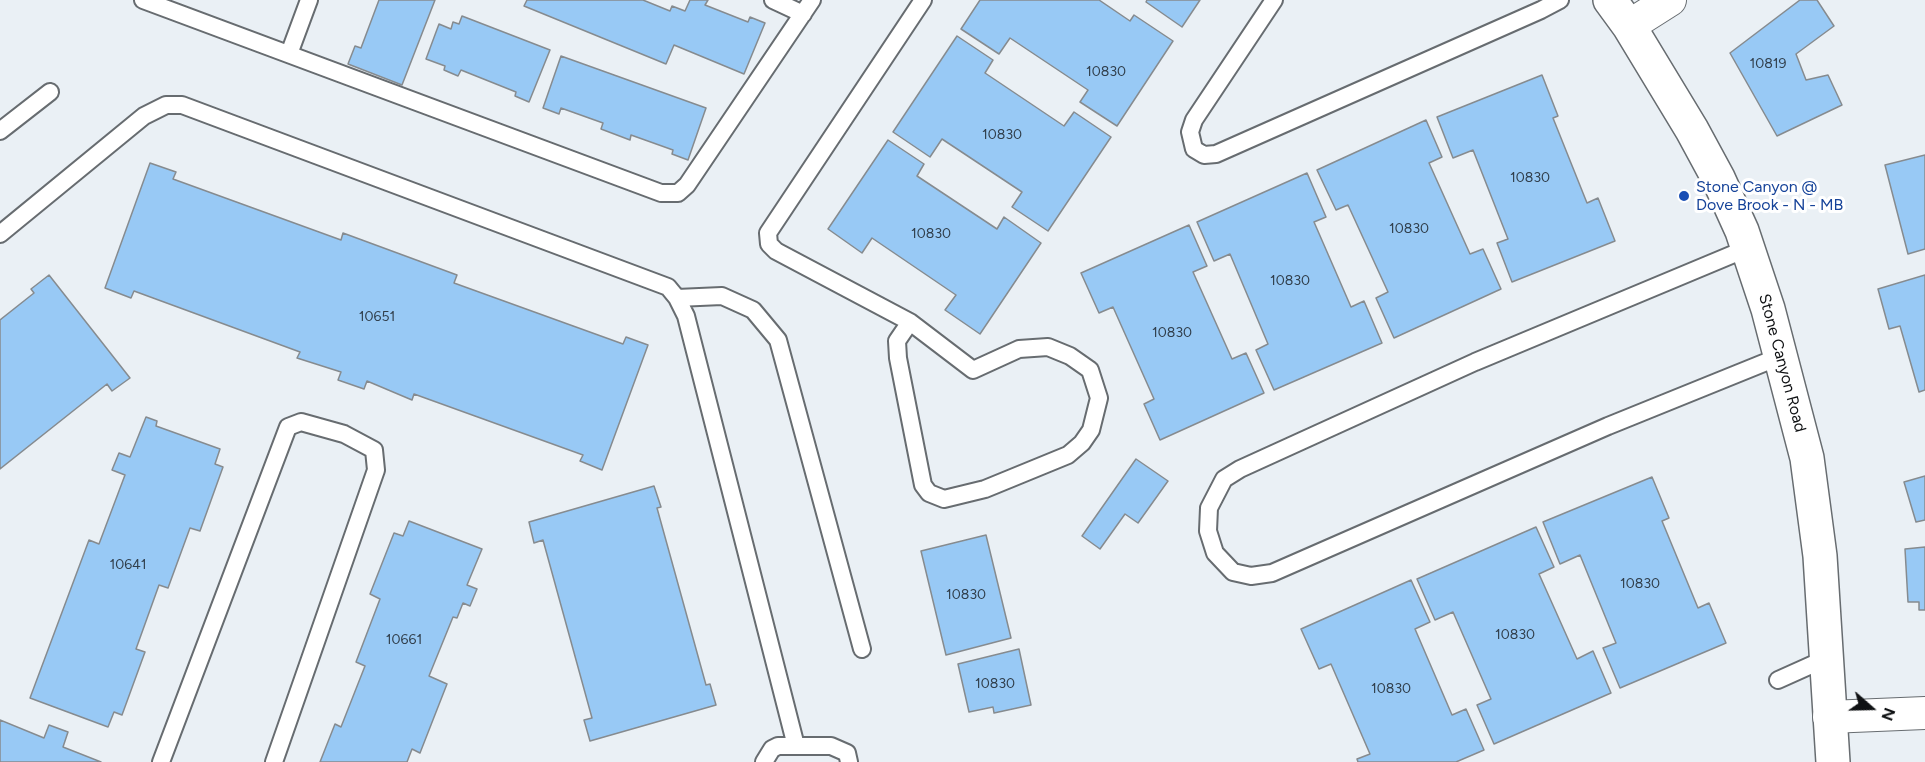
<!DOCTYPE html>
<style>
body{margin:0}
#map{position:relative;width:1925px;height:762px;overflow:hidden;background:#eaf0f5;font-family:Figtree,sans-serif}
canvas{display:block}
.north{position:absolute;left:1841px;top:678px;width:60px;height:60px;-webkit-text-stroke:4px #fff;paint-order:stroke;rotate:110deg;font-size:16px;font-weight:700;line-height:24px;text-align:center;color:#0f1113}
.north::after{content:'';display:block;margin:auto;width:21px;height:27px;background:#0f1113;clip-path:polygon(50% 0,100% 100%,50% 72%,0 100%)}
</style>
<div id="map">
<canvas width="1925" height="762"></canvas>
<div class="north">N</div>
</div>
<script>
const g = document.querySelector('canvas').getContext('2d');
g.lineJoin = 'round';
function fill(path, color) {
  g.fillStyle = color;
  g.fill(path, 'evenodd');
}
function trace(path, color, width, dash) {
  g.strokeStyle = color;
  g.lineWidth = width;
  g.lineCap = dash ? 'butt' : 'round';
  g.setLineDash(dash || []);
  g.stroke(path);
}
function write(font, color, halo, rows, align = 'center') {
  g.font = font + ' Figtree,sans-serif';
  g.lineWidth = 6;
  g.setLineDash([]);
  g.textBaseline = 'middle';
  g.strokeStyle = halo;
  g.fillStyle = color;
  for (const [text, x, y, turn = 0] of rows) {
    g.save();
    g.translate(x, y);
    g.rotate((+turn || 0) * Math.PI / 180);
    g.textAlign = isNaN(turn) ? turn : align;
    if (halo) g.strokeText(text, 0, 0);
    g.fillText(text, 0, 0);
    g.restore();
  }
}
const building = new Path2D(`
 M379,0H435L402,85L348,64L355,46L361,48Z
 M527,0H643L670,11L672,6L685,11L690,0H708L705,5L748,22L750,17L765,23L744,74L674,45L666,64L524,6Z
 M980,0H1099L1130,21L1134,15L1173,41L1117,126L1080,102L1088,90L1010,38L999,54L961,29Z
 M1147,0H1200L1182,27L1146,2Z
 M1800,0H1817L1834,26L1796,54L1806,80L1828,75L1842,105L1777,136L1730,53Z
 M462,16L550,50L529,102L515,96L516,92L461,70L458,76L444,70L445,66L426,59L439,24L451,29L453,22L459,24Z
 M957,36L993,60L985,73L1064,126L1074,112L1111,137L1048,231L1012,207L1022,192L942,139L930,157L893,132Z
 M561,56L706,108L688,160L672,154L673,150L631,135L630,140L601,129L603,123L561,108L559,114L543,108Z
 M1542,75L1558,116L1553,118L1587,203L1598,198L1615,241L1512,282L1497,243L1508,239L1473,150L1453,158L1437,117Z
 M1426,120L1442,157L1429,163L1470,254L1483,249L1501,289L1394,338L1376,298L1388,292L1348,205L1336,210L1317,170Z
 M888,140L924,164L917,176L997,229L1004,217L1041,243L980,334L945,310L956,295L872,238L862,253L828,229Z
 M1925,155V249L1908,254L1885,165Z
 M150,163L176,172L173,179L341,240L343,233L457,275L454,283L623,344L626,337L648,345L602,470L580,461L583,455L414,394L412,400L367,381L364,389L338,380L341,372L297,358L300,352L134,291L131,298L105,288Z
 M1307,173L1326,217L1314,222L1351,307L1364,301L1382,343L1274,390L1256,350L1268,344L1230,254L1214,261L1197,222Z
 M1189,225L1207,266L1193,272L1232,359L1246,353L1264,393L1160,440L1144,404L1154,399L1113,307L1099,313L1081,273Z
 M49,275L130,378L112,391L107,384L0,469V320L34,293L31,289Z
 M1925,275V390L1919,392L1900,326L1889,329L1878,289Z
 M146,417L157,421L156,426L220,449L215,464L223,467L200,531L190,528L168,588L159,585L136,649L145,652L122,715L114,712L108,727L30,698L89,540L99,544L125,475L112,470L119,453L130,457Z
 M1136,459L1168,481L1138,523L1125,514L1100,549L1082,536Z
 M1925,476V520L1916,522L1904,482Z
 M1652,477L1669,518L1662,521L1698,608L1709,603L1726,643L1620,688L1603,648L1616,643L1580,555L1560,564L1543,522Z
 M654,486L661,507L657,508L706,685L710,684L716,705L590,741L584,720L592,718L543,540L534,543L529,522Z
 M409,521L482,549L467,585L477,589L470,606L463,603L457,618L453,617L429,676L447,684L420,753L412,749L407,762H320L335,724L341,727L365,666L356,662L380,599L370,594L394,533L403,536Z
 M1536,527L1554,567L1539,574L1577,659L1593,651L1611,693L1494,744L1477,705L1491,699L1453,612L1435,620L1417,579Z
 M986,535L1011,638L946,655L921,551Z
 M1925,547V610H1919V602H1908L1905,549Z
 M1411,580L1430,622L1415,629L1452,715L1466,709L1484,750L1456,762H1358L1357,759L1370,754L1331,664L1319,669L1301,629Z
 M1019,649L1031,705L994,713L993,707L969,712L958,664Z
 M0,720L44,738L49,725L68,732L63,747L101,762H0Z`);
const lane = new Path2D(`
 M143,0L661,193H678L687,185L812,0
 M773,0L803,14
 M1274,0L1194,120L1190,132L1194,149L1204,155L1216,154L1541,10L1560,0
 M289,54L309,0
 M0,131L50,92
 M0,234L144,116L166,105H182L668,287L677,298L686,316L796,746
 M1748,248L1475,362L1240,469L1224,479L1209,508L1208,531L1215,553L1233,572L1251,576L1272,573L1608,426L1781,356
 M677,298L722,296L753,310L778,340L862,649
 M910,322L897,341L898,358L923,485L929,493L944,499L985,489L1068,455L1082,443L1091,430L1099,398L1090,370L1070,356L1048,347L1019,349L973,370L910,322L776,251L769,244L768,233L923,0
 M1778,680L1827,658
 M161,762L288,427L301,422L344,434L374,450L376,470L274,762
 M764,762L772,749L778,746H831L847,753L849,762`);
const street = new Path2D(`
 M1629,26L1670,0
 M1829,717L1925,713`);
const secondary = new Path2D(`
 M1610,0L1629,26L1692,130L1718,178L1742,231L1768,309L1807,458L1820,556L1833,762`);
const markers = [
 [1684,196,6,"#1a4fb4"]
];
const numberNames = [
 ["10819",1768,64],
 ["10830",1106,72],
 ["10830",1002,135],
 ["10830",1530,178],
 ["10830",1409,229],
 ["10830",931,234],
 ["10830",1290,281],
 ["10651",377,317],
 ["10830",1172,333],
 ["10641",128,565],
 ["10830",1640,584],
 ["10830",966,595],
 ["10830",1515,635],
 ["10661",404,640],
 ["10830",995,684],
 ["10830",1391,689]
];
const transitNames = [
 ["Stone Canyon @",1696,187],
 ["Dove Brook - N - MB",1696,205]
];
const streetNames = [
 ["Stone Canyon Road",1782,363,75]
];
fill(building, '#98c9f5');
trace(building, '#868b8f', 1.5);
trace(lane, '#676c70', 20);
trace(street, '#676c70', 34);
trace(secondary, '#676c70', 36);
trace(lane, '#fff', 16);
trace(street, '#fff', 32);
trace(secondary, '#fff', 33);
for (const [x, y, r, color] of markers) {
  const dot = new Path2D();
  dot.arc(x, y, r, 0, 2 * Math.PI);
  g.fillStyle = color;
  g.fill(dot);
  trace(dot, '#fff', 2);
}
write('14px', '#313f4c', null, numberNames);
write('16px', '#164399', '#fff', transitNames, 'left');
write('16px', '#0f1113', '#fff', streetNames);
</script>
